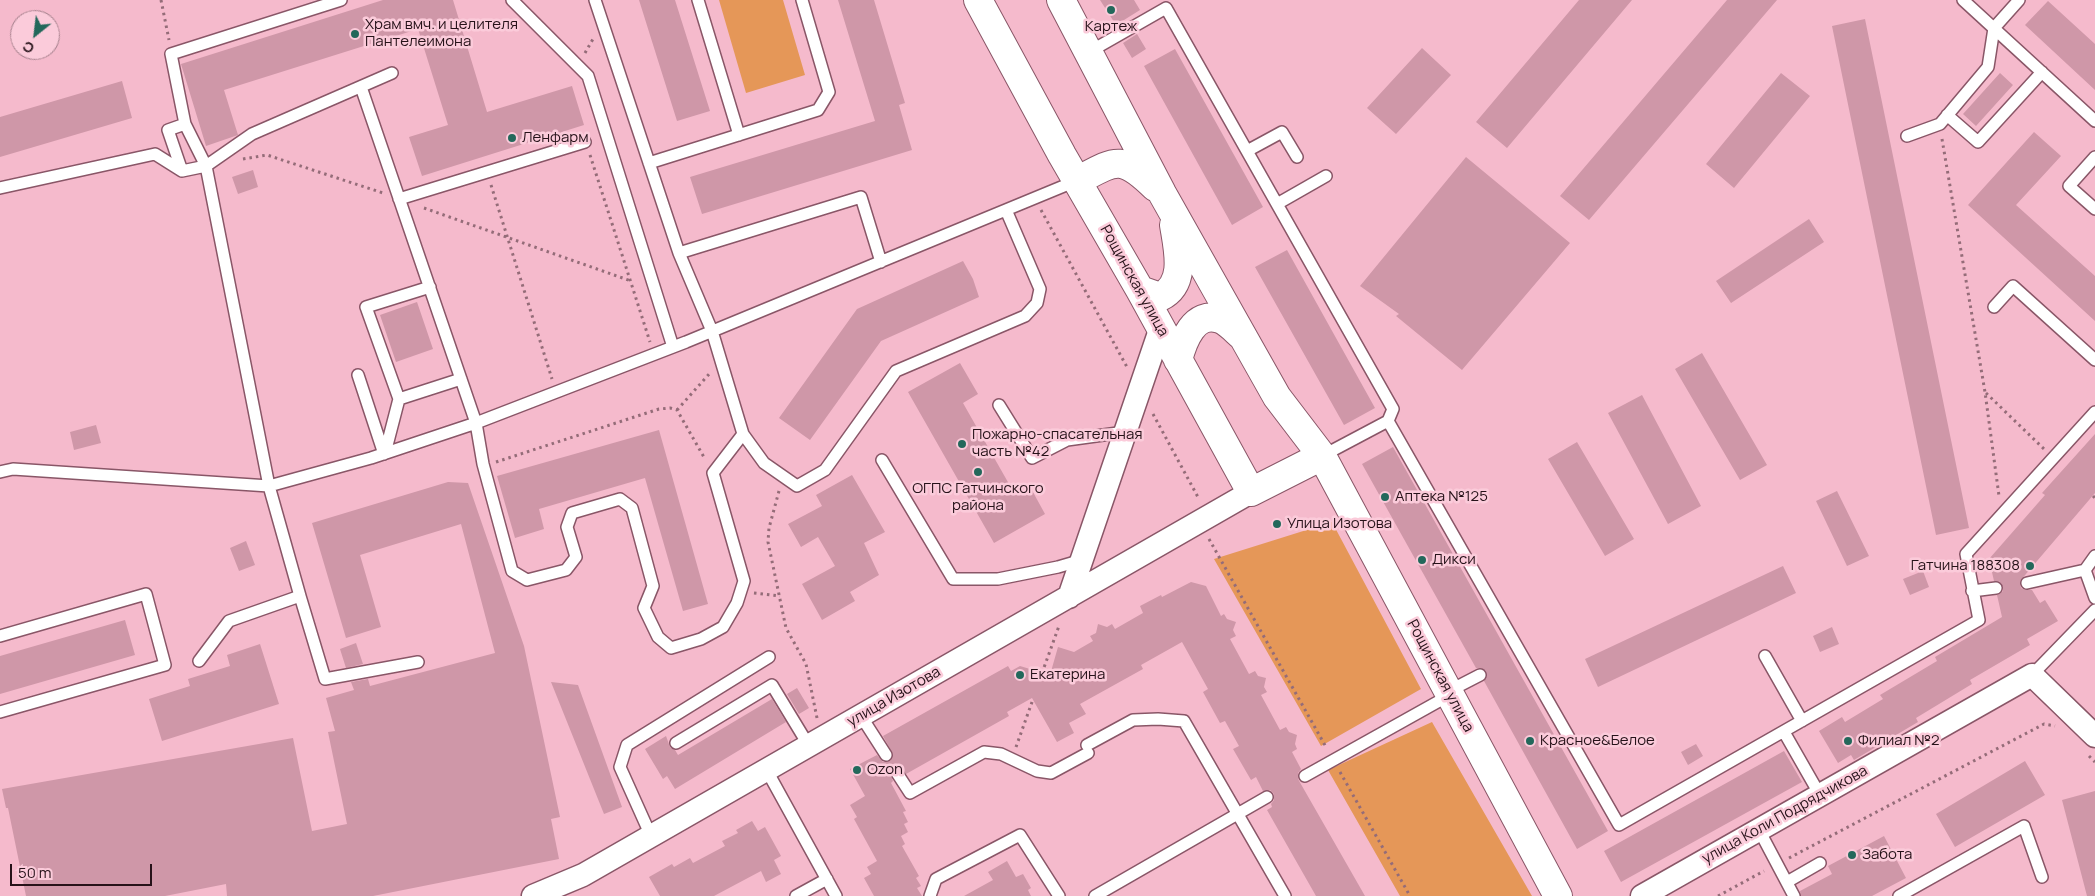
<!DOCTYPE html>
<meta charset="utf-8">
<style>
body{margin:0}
#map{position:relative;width:2095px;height:896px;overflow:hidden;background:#f5bacc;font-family:Manrope,sans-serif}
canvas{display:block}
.north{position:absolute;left:10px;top:10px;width:50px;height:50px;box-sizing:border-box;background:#fbcbda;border:1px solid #a6818d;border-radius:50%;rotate:209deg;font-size:14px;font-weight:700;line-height:20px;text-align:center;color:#261219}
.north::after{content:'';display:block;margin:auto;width:18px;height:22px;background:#23685b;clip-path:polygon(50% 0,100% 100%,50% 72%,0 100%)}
.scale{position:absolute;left:10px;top:864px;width:142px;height:22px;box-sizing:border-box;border:2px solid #261219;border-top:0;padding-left:6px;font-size:15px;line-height:18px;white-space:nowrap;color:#261219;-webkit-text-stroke:4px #fbcbda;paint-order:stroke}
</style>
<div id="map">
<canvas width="2095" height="896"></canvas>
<div class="north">С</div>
<div class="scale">50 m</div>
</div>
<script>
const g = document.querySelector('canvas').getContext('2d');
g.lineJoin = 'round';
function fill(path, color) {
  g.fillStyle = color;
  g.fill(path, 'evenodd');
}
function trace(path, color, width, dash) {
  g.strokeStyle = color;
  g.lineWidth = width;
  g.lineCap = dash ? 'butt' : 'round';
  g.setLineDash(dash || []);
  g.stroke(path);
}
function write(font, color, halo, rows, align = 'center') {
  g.font = font + ' Manrope,sans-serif';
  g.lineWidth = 5;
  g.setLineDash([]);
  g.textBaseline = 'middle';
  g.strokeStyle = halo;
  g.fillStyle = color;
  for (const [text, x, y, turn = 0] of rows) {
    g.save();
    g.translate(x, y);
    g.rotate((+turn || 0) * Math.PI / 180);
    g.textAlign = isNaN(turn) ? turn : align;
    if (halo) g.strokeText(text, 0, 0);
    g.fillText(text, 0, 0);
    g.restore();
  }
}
const green = new Path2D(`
 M719,0H783L805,75L746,93Z
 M1332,522L1421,689L1321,746L1214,559Z
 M1432,722L1532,896H1400L1328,770Z`);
const building = new Path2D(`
 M383,0H453L487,112L572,86L584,125L422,176L409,137L448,125L418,29L224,90L238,135L206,146L181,64Z
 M639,0H675L710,111L677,121Z
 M838,0H874L905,103L899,105L912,150L702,214L690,177L875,121Z
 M1100,0H1134L1140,10L1116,25Z
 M1579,0H1632L1507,148L1476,122Z
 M1727,0H1777L1589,220L1560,196Z
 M2048,1L2095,44V90L2025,25Z
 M1865,19L1969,528L1936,535L1832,26Z
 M1137,34L1146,49L1132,58L1123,43Z
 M1422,48L1451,75L1396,134L1367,108Z
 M1175,49L1263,207L1232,225L1144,66Z
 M1781,73L1810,96L1734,188L1706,164Z
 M2000,73L2013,85L1976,126L1963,114Z
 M122,81L132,118L0,157V117Z
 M2034,132L2061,156L2016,205L2095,276V321L1968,205Z
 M1466,157L1570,243L1462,370L1396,316L1399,314L1360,286Z
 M253,170L258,187L238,194L232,177Z
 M1809,219L1824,242L1731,303L1716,281Z
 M1287,250L1375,408L1344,425L1255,267Z
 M963,261L973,279L979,297L881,341L810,440L779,418L857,309Z
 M417,302L433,349L396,362L380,315Z
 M1702,353L1767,465L1740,480L1675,369Z
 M960,363L978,394L963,403L1013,491L1028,483L1045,514L994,543L908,392Z
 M1642,395L1701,506L1668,524L1608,413Z
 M96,425L101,443L74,450L70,432Z
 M659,430L708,604L683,611L645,478L539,509L544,529L515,538L497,476Z
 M2095,434V493L2020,581L2021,588L2025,590H2032L2040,603L2045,600L2058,621L2027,639L2030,645L1970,680L1972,684L1916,718L1918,722L1854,760L1851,755L1838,763L1819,731L1842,717L1845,722L1883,699L1880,695L1937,661L1935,657L2002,617L1997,595L2003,591V587L1999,581H1994L1989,559L2045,495L2042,493Z
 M1577,442L1634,539L1605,556L1548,459Z
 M1393,447L1608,831L1577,849L1484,681L1487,676L1486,671L1481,668H1476L1362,464Z
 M852,475L885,532L864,543L879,575L850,592L855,601L822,620L802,584L835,566L818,537L801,547L788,524L822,506L816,495Z
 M448,482L468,483L524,646L560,817L551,819L559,859L373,896H227L226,884L165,896H26L8,808H6L2,789L293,738L312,831L347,824L328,732L335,731L326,698L354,690L351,682L368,679L370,686L495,653L461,524L360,555L381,627L346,638L312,523Z
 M1837,491L1869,556L1847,566L1816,501Z
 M246,541L255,565L239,571L230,548Z
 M1783,566L1796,593L1598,687L1585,659Z
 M1923,571L1929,587L1910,595L1903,579Z
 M1191,582L1206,586L1221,616L1224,614L1227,619L1236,622L1233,630L1236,636L1230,639L1249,674L1255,671L1258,676L1266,678L1264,687L1267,692L1261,695L1280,730L1286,727L1289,732L1297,735L1295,744L1297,749L1292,752L1301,769L1298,773V779L1365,896H1316L1267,810L1272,807L1271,804L1274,800V794L1270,790L1263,791L1256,777L1251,780L1233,749L1239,746L1225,721L1220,723L1203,692L1208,689L1182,642L1141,665L1143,669L1080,704L1086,714L1069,723L1074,733L1057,742L1032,698L1007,712L1009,716L906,774L900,766L893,767L890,774L893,781L891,783L906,811L903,812L908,822L904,824L908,832L901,836L905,844L902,846L919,876L916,878L921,886L917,888L922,896H874L864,878L871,874L867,867L877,861L854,819L857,817L850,805L865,796L850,769L877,755L883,762L890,761L893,754L883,736L1008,666L1011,671L1020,666L1050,675L1058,647L1074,652L1093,641L1090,636L1096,633L1098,624L1107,627L1112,624L1115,629L1143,613L1140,606L1161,595L1162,597Z
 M125,620L135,655L0,694V656Z
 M1832,627L1839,644L1820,652L1813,636Z
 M356,643L363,664L346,668L340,649Z
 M260,644L279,704L162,741L149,699L190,686L188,679L230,666L227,655Z
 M551,682L578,685L622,807L604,814Z
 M797,688L809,708L799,714L787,694Z
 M772,699L786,722L675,789L667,776L663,779L645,749L666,736L670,747L675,750L678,755Z
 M1696,744L1703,756L1688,765L1681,752Z
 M1784,751L1802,782L1621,882L1604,851Z
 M2025,761L2045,795L1955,847L1936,814Z
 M2095,791V896H2087L2062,800Z
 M752,821L758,831L765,827L781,856L774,860L781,874L766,882L761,871L714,896H660L649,877L672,864L674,867L690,858L693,863L725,846L722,841L738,833L736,830Z
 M1884,836L1906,878L1872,896H1801L1800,891L1832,874L1828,866Z
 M1007,861L1016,877L1023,874L1031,888L1028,890L1031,896H964L993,880L988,872Z`);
const path = new Path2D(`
 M161,0L169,40
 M585,53L593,39
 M1942,139L1985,392L1999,496
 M590,155L650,342
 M243,159L267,155L383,193
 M491,185L552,379
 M424,208L631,281
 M1041,210L1127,367
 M1986,393L2044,449
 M677,410L710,373
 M1153,414L1199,499
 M496,462L659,409L670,408L677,410L705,459
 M779,491L769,528L768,542L786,628L806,664L817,718
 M2093,496L2095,498
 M1209,539L1326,747
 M754,593L780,596
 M1042,673L1059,626
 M1016,747L1032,702
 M2089,756L2095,762
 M1340,772L1410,896
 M1789,858L2044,724L2055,726
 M1718,896L1764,871`);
const lane = new Path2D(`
 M512,0L588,76L673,347
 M595,0L679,253L712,331L743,434L764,463L797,486L825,470L896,371L1025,316L1037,303L1040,289L1006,210
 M698,0L739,135
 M1963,0L2095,121
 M1089,52L1166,8L1393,409L1388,421L1322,456
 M392,73L252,134L206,166L269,486L371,458L476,423L686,342L1076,181
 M361,87L476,423L483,464L512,571L527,580L566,570L576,557L567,527L572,513L620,499L632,508L653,586L644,608L658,637L671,648L701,639L723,627L737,603L744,581L713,473L743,434
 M1947,115L1978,142L2042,72
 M185,124L171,54L341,0
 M1907,136L1940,124L1988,67L1994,28L2019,0
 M1247,151L1282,132L1297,157
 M2095,157L2069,186L2095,209
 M649,163L818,110L829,92L802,0
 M0,188L155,154L182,171L206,166L185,124L168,130L182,171
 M399,199L585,142
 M1277,204L1326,176
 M679,253L861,197L881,262
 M430,287L366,307L399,399L461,379
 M1994,307L2013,286L2095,360
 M358,375L384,454
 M999,405L1032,458L1067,440L1125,432
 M1388,421L1619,825L1979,620L1966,554L2095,412
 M385,453L399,399
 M882,460L953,579H998L1058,567L1082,560
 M0,472L13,469L269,486L300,596L229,621L199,661
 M2085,570L2095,556
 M2027,583L2085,570L2095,598
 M1972,591L1996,588
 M300,596L325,679L418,662
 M0,636L146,594L165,665L0,712
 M1765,656L1802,721
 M2032,675L2095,610
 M1449,691L1480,675
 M861,716L886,755
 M1784,732L1820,795
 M676,743L772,685L809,746
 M1087,745L1133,720L1158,719L1184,721L1285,896
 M766,769L836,896
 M897,773L910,793L984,752L1001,754L1037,771L1051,773L1088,753
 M1305,776L1450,695
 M1759,830L1794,896
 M651,836L620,767L627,745L769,657
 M1787,882L1820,863
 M796,896L827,879
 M930,896L936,879L1020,835L1059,896
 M1095,896L1267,797
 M1899,896L2024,826L2042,877`);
const street = new Path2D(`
 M1069,597L1160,330
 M533,896L583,875L1251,492
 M1642,896L2032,675L2095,736`);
const secondary = new Path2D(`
 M978,0L1062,155L1140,290L1251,492L1322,456
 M1061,0L1162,193L1277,397L1322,456L1558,896
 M1077,181C1116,160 1121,154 1155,187
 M1140,290L1160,297C1187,284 1178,250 1174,225
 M1178,360C1183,341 1194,310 1220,319C1228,322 1236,331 1242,336`);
const markers = [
 [1111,10,5,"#23685b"],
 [355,34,5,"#23685b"],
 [512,138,5,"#23685b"],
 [962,444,5,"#23685b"],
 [978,472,5,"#23685b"],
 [1385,497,5,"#23685b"],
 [1277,524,5,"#23685b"],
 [1422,560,5,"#23685b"],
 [2030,566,5,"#23685b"],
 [1020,675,5,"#23685b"],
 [1530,741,5,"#23685b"],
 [1848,741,5,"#23685b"],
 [857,770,5,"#23685b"],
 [1852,855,5,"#23685b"]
];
const poiNames = [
 ["Храм вмч. и целителя",365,25],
 ["Пантелеимона",365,42],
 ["Картеж",1111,27,"center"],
 ["Ленфарм",522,138],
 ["Пожарно-спасательная",972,435],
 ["часть №42",972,452],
 ["ОГПС Гатчинского",978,489,"center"],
 ["района",978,506,"center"],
 ["Аптека №125",1395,497],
 ["Улица Изотова",1287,524],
 ["Дикси",1432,560],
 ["Гатчина 188308",2020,566,"right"],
 ["Екатерина",1030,675],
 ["Красное&Белое",1540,741],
 ["Филиал №2",1858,741],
 ["Ozon",867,770],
 ["Забота",1862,855]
];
const streetNames = [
 ["Рощинская улица",1134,281,61],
 ["Рощинская улица",1440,676,62],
 ["улица Изотова",894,697,-30],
 ["улица Коли Подрядчикова",1785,815,-29]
];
fill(green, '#e59758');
fill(building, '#cf97a8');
trace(lane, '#895667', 14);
trace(street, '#895667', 25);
trace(secondary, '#895667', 30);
trace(path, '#946c78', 3, [2.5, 4]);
trace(lane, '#fff', 11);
trace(street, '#fff', 22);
trace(secondary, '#fff', 28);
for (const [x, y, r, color] of markers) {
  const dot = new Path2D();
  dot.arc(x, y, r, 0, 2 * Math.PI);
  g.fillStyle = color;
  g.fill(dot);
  trace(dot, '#fbcbda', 2);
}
write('15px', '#261219', '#fbcbda', poiNames, 'left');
write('15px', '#261219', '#fbcbda', streetNames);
</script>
